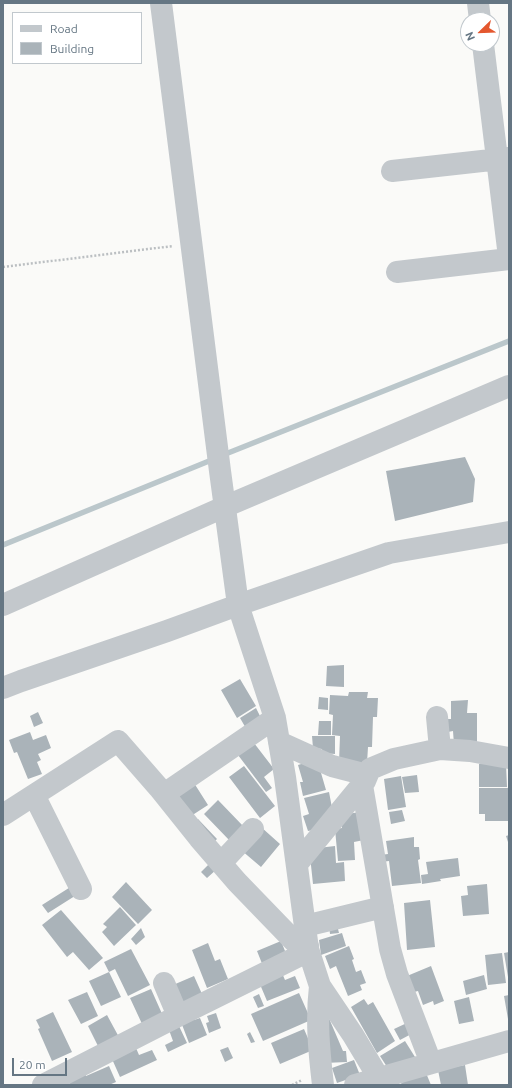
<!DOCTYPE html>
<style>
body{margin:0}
#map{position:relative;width:512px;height:1088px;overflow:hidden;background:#fafaf8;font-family:Ubuntu,sans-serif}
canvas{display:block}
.frame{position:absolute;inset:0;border:4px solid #657683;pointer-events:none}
.legend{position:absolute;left:12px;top:12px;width:130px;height:52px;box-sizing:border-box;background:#fff;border:1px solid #c1c8cd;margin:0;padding:5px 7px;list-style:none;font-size:12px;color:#657683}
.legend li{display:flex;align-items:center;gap:8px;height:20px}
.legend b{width:20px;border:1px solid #c1c8cd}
.north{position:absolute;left:460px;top:12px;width:40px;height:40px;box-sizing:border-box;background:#fff;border:1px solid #c1c8cd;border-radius:50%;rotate:247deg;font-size:11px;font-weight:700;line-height:16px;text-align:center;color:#657683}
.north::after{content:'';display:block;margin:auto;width:14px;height:18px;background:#e4572e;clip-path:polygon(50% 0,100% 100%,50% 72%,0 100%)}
.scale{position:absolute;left:12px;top:1058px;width:55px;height:18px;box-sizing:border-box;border:2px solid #657683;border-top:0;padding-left:5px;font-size:12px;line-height:14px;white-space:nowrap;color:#657683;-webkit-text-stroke:3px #fff;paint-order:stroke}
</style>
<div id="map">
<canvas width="512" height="1088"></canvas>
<div class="frame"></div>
<ul class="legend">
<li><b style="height:5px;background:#c3c8cc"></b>Road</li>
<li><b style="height:11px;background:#aab3b9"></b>Building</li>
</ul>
<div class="north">N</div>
<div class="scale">20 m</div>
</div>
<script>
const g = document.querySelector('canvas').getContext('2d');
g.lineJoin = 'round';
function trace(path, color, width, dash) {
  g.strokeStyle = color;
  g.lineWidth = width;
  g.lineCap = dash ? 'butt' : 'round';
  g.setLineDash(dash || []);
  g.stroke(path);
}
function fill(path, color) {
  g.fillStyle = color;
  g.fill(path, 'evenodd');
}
const stream = new Path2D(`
 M223,455L509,341
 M3,545L214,459`);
const building = new Path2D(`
 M465,457L475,479L473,502L395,521L386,471Z
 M344,665V687L326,686L327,666Z
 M240,679L256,706L237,718L221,690Z
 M349,692H368L367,698H378L377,717H373L372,747H368L367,763L339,762L340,736L332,735L333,715L329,714L330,695L348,696Z
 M319,697L328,698V710L318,709Z
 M468,700L467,713H477V745H454L453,731L448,732V719H451V701Z
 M256,708L262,720L247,730L240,718Z
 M38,712L43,723L34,727L30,716Z
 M319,721H331V735H318Z
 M30,732L33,740L46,735L51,748L38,754L41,760L37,762L42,774L28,779L17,752L14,753L9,740Z
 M312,736H335V754L322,753V749L313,748Z
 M254,743L274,769L264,777L272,788L266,792L238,755Z
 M311,761L319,766L326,790L303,796L300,782H303L298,765Z
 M479,764H506L507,787H479Z
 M244,766L275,806L260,818L229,777Z
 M417,775L419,792L405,793L402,777Z
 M401,776L406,807L388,810L384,779Z
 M194,783L208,805L191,816L177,794Z
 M479,788H509V821H485V814H479Z
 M329,792L333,813L323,828L308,831L303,816L309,814L304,798Z
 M218,800L244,827L230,841L204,814Z
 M402,810L405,821L391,824L389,812Z
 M361,812L364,840L354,842L355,860L338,861L335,829L342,828L341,820L346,814Z
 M198,819L217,839L212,844L193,824Z
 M261,827L280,844L261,867L241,850Z
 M509,835V845L506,836Z
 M414,837V847H419L420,859L418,860L421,883L392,886L389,861L381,862L380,855L388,854L386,841Z
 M335,846L336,863L344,862L345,881L313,884L310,856L318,848Z
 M458,858L460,876L440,879L441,881L422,884L421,875L428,874L426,862Z
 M211,862L217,869L207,878L201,872Z
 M126,882L152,910L138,924L112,897Z
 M487,884L489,914L463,916L461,896L468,895L467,886Z
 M72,886L78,894L48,913L42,905Z
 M430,900L435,947L407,950L404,903Z
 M120,907L136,925L114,946L102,932L107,927L103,924Z
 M61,910L103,958L89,970L73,952L67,957L42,925Z
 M329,925H337L339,933L330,934Z
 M141,928L145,937L136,945L131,939Z
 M342,933L346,946L321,955L319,940Z
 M281,941L287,956L263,966L257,951Z
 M208,943L215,961L220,959L228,979L207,988L192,950Z
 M349,946L354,959L352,960L356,972L361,970L366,983L360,985L362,990L348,996L336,966L330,969L325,956Z
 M131,949L150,985L128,996L115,969L109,972L121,997L101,1006L89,981L109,972L104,962Z
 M509,952V976L508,977L504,953Z
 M502,953L506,983L488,985L485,955Z
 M431,966L444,1001L434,1005L433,1001L423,1005L418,991L414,992L407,976Z
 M282,973L285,980L295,976L300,988L267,1001L259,982Z
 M484,975L487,989L466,995L463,981Z
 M194,976L202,994L181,1003L173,985Z
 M151,989L163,1016L143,1026L130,998Z
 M87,992L98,1016L81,1024L68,1000Z
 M299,993L311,1020L263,1041L251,1014Z
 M259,994L264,1006L258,1008L253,997Z
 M509,995V1019H508L504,996Z
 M469,997L474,1021L459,1024L454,1001Z
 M364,999L368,1005L373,1002L395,1041L377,1053L351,1007Z
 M53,1012L72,1052L52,1061L38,1029L40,1028L36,1020Z
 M216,1013L221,1028L209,1033L206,1023L209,1022L207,1016Z
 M107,1015L120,1039L99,1048L88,1026Z
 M328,1016L343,1051H346L347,1062L324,1063Z
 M193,1017L194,1020L200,1018L207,1035L189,1043L181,1022Z
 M409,1022L415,1032L400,1040L394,1029Z
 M179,1026L187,1043L168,1052L165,1045L173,1041L169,1030Z
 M304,1029L313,1050L280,1064L271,1043Z
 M250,1032L255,1042L251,1043L247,1034Z
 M405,1041L415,1057L389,1070L380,1056Z
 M228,1047L233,1058L225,1062L220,1050Z
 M136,1048L139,1055L152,1050L157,1060L120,1077L112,1059Z
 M354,1060L360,1075L337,1083L332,1068Z
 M465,1065L468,1085H441L438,1070Z
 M109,1066L116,1082L109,1085H70L68,1080L85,1073L86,1076Z
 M426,1073L431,1085H402L401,1083Z`);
const path = new Path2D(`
 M3,267L173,246
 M292,1085L302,1080`);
const minor = new Path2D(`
 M161,3L220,471L238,605L275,718L285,777L308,949L320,986L353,1035L383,1085
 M478,3L480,20
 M483,44L509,257
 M392,171L509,158
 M397,272L509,259
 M3,605L224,507L509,386
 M3,688L21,681L167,631L238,605L389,553L509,532
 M437,717L440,749
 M279,742L332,766L367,775
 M362,785L390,949L397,974L431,1063
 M164,794L275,718
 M34,795L81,889
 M3,815L118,741L159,788L199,838L237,882L294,941L308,946
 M221,863L253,829
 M297,864L365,781L370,769L394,759L440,749L470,751L509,758
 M305,926L383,907
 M164,983L178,1016
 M320,986C316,1020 319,1051 323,1085
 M43,1085L178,1016L303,954L308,949
 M355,1085L509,1041`);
trace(stream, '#bbc7cb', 5.5);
fill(building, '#aab3b9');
trace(path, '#bbbfc2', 2.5, [2, 2]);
trace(minor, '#c3c8cc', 22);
</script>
